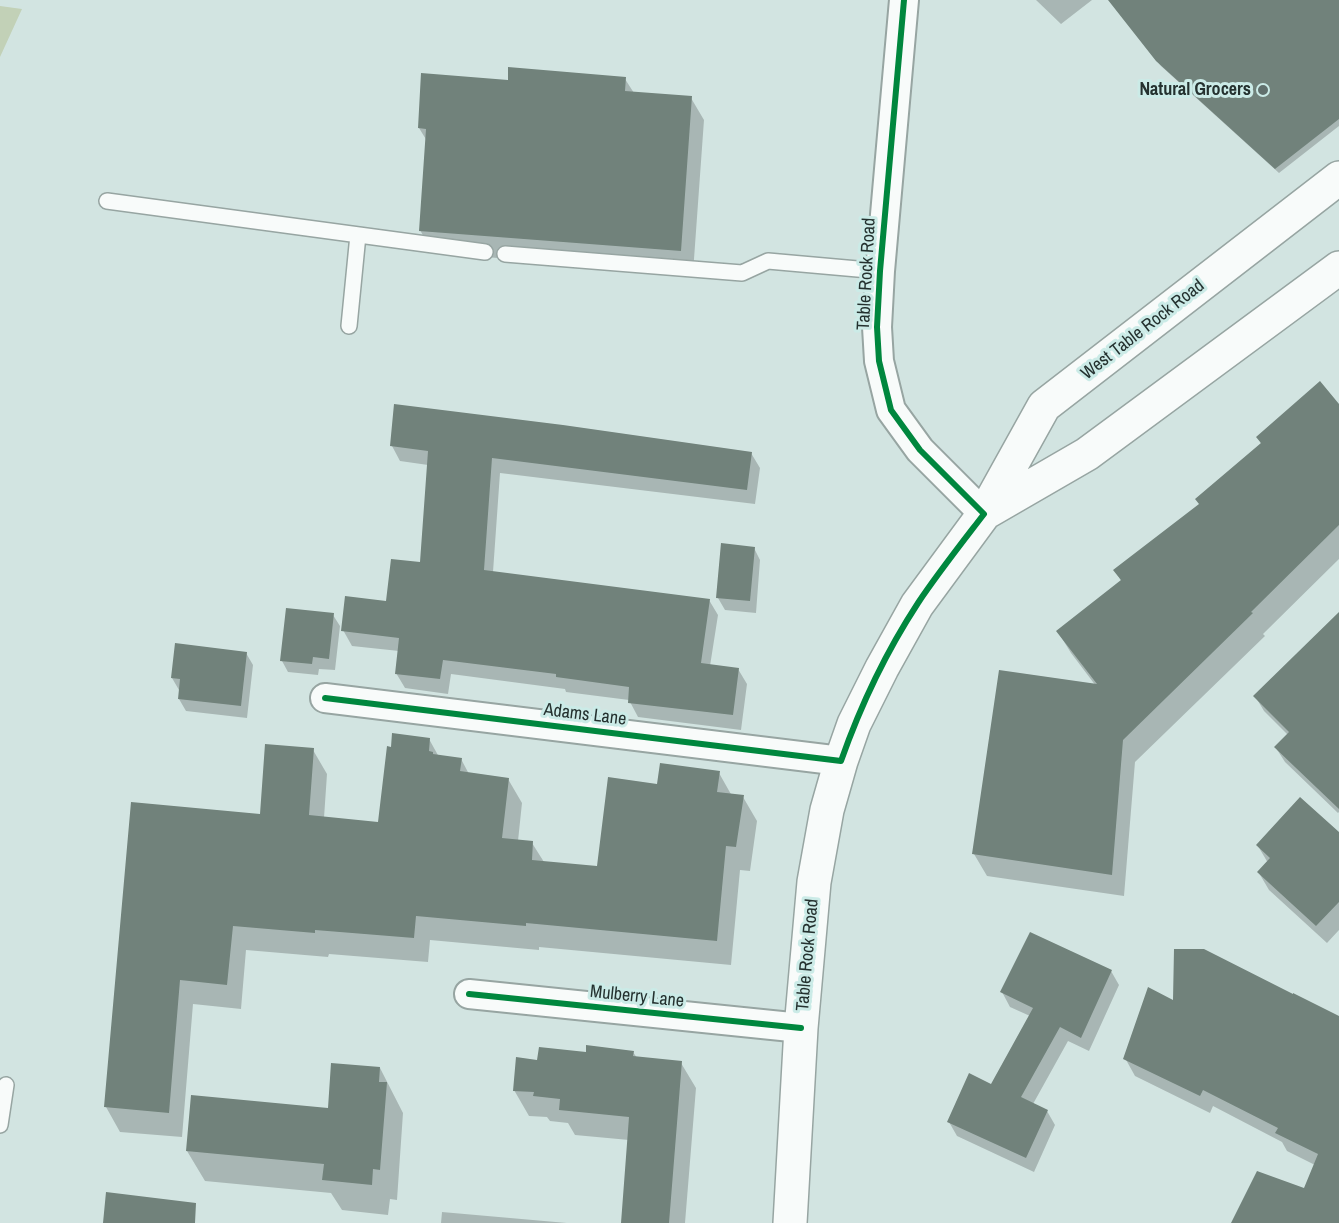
<!DOCTYPE html>
<style>
body{margin:0}
canvas{display:block;background:#d2e4e1}
</style>
<canvas width="1339" height="1223"></canvas>
<script>
const g = document.querySelector('canvas').getContext('2d');
g.lineJoin = 'round';
function fill(path, color) {
  g.fillStyle = color;
  g.fill(path, 'evenodd');
}
function trace(path, color, width, dash) {
  g.strokeStyle = color;
  g.lineWidth = width;
  g.lineCap = dash ? 'butt' : 'round';
  g.setLineDash(dash || []);
  g.stroke(path);
}
function write(font, color, halo, rows, align = 'center') {
  g.font = font + ' "Archivo Narrow",sans-serif';
  g.lineWidth = 6;
  g.setLineDash([]);
  g.textBaseline = 'middle';
  g.strokeStyle = halo;
  g.fillStyle = color;
  for (const [text, x, y, turn = 0] of rows) {
    g.save();
    g.translate(x, y);
    g.rotate((+turn || 0) * Math.PI / 180);
    g.textAlign = isNaN(turn) ? turn : align;
    if (halo) g.strokeText(text, 0, 0);
    g.fillText(text, 0, 0);
    g.restore();
  }
}
const green = new Path2D(`
 M0,6L22,9L0,57Z`);
const shadow = new Path2D(`
 M1036,0H1092L1061,24Z
 M1109,0H1339V126L1279,173L1161,66Z
 M625,79L634,93L691,98L704,120L693,273L433,253L420,230L427,141L419,128Z
 M1339,406V559L1263,634L1265,636L1135,762L1124,896L987,876L974,854L1096,686L1071,653L1058,632L1122,582L1115,571L1200,505L1261,444L1258,437Z
 M392,446L751,453L760,468L755,504L500,473L493,572L709,600L718,615L710,666L738,669L747,684L741,730L638,717L629,700L566,692L565,689L451,674L448,694L405,688L396,673L399,651L352,646L343,630L387,603L422,564L428,465L400,461Z
 M754,548L760,560L756,613L725,610L718,598Z
 M1339,614V812L1338,813L1285,762L1276,748L1288,735L1264,711L1255,696Z
 M333,615L340,626L335,670L319,669L318,675L288,672L282,661Z
 M246,653L253,665L247,718L186,711L179,699V690L172,678Z
 M429,739L439,757L461,759L469,774L508,779L522,803L518,841L532,843L544,862L598,867L659,786L719,773L732,796L743,797L757,821L750,871L740,870L731,965L539,947V950L430,940L428,962L329,954L328,957L246,950L241,1009L193,1004L182,1137L120,1132L106,1107L262,816L313,750L327,774L324,818L379,823Z
 M1339,835V930L1327,943L1269,890L1259,873L1268,863L1258,846Z
 M1111,971L1119,985L1089,1051L1068,1041L1033,1104L1047,1111L1055,1125L1034,1172L957,1136L949,1122L992,1086L1030,1016L1010,1007L1002,992Z
 M1175,1002L1339,1017V1223H1232L1304,1190L1315,1165L1287,1151L1282,1142L1213,1106L1210,1113L1135,1076L1125,1058Z
 M633,1052L637,1058L681,1063L696,1088L685,1223H623L629,1140L575,1135L568,1123L550,1121L547,1117L529,1116L514,1090L539,1062L588,1054Z
 M380,1068L403,1113L397,1200L390,1199L388,1215L342,1210L331,1193L205,1181L187,1151L329,1109Z
 M442,1212L567,1223H441Z`);
const building = new Path2D(`
 M1108,0H1339V119L1275,169L1156,61Z
 M508,67L626,77L625,91L692,96L681,251L419,231L426,129L418,128L421,73L508,80Z
 M1320,381L1339,404V525L1251,612L1253,613L1123,740L1112,875L972,854L999,670L1097,684L1056,631L1121,580L1113,570L1199,504L1195,499L1261,443L1256,437Z
 M394,404L563,425L752,452L747,490L492,458L484,570L710,599L701,663L739,668L733,715L628,703L629,687L556,677V674L443,660L440,679L395,674L399,638L341,631L345,596L386,601L391,559L420,562L428,451L390,446Z
 M721,543L755,547L750,601L716,598Z
 M286,608L334,613L329,659L313,657L312,664L280,661Z
 M1339,612V809L1274,747L1289,732L1253,696Z
 M175,643L247,652L241,706L178,699L180,679L171,678Z
 M392,733L430,738L429,751L433,752V754L462,758L460,771L509,778L502,838L533,841L532,860L597,866L608,777L657,784L660,763L720,771L717,792L744,795L736,847L726,846L717,941L526,923V926L416,916L414,938L315,930V933L233,926L227,985L180,980L169,1113L104,1107L131,802L260,814L265,744L314,748L309,815L378,822L387,746L391,747Z
 M1300,797L1339,832V902L1316,926L1257,872L1270,858L1256,845Z
 M1030,932L1112,970L1081,1038L1060,1027L1021,1097L1048,1110L1026,1158L947,1122L969,1073L991,1084L1033,1008L1000,992Z
 M1174,949H1204L1293,994V993L1339,1016V1223H1231L1257,1171L1304,1188L1318,1154L1275,1133L1278,1128L1203,1090L1200,1096L1123,1059L1148,987L1173,1000Z
 M586,1045L634,1051L633,1056L682,1061L669,1223H621L629,1117L559,1110L560,1099L533,1096L534,1092L513,1091L516,1057L537,1060L539,1047L586,1052Z
 M331,1063L380,1067L379,1082H387L380,1170L373,1169L372,1185L322,1180L324,1164L186,1151L191,1095L328,1108Z
 M106,1192L196,1203L195,1223H103Z`);
const lane = new Path2D(`
 M107,201L485,252
 M505,254L742,273L768,261L880,271
 M349,326L358,235
 M0,1125L6,1085`);
const street = new Path2D(`
 M904,0L880,271L877,327L879,361L891,410L920,450L984,514
 M325,698L841,761
 M469,994L801,1028`);
const secondary = new Path2D(`
 M985,513L1087,454L1339,268
 M790,1223L801,1028L814,882L827,810L841,761L854,724L882,668L917,605L984,514L1044,406L1339,178`);
const cycleway = new Path2D(`
 M325,698L841,761C860,707 886,652 918,603C938,573 961,544 984,514L920,450L891,410L879,361L877,327L880,271L904,0
 M469,994L801,1028`);
const markers = [
 [1263,90,6,"#61706d"]
];
const poiNames = [
 ["Natural Grocers",1251,90]
];
const streetNames = [
 ["Table Rock Road",867,274,-87],
 ["West Table Rock Road",1143,330,-38],
 ["Adams Lane",585,715,7],
 ["Table Rock Road",808,955,-85],
 ["Mulberry Lane",637,997,6]
];
fill(green, '#c2d1b7');
fill(shadow, '#0003');
fill(building, '#71827b');
trace(lane, '#97a5a2', 18);
trace(street, '#97a5a2', 32);
trace(secondary, '#97a5a2', 36);
trace(lane, '#f8fbfa', 15);
trace(street, '#f8fbfa', 28);
trace(secondary, '#f8fbfa', 33);
trace(cycleway, '#00873e', 6);
for (const [x, y, r, color] of markers) {
  const dot = new Path2D();
  dot.arc(x, y, r, 0, 2 * Math.PI);
  g.fillStyle = color;
  g.fill(dot);
  trace(dot, '#cbebe7', 2);
}
write('bold 18px', '#24312f', '#cbebe7', poiNames, 'right');
write('18px', '#24312f', '#cbebe7', streetNames);
</script>
